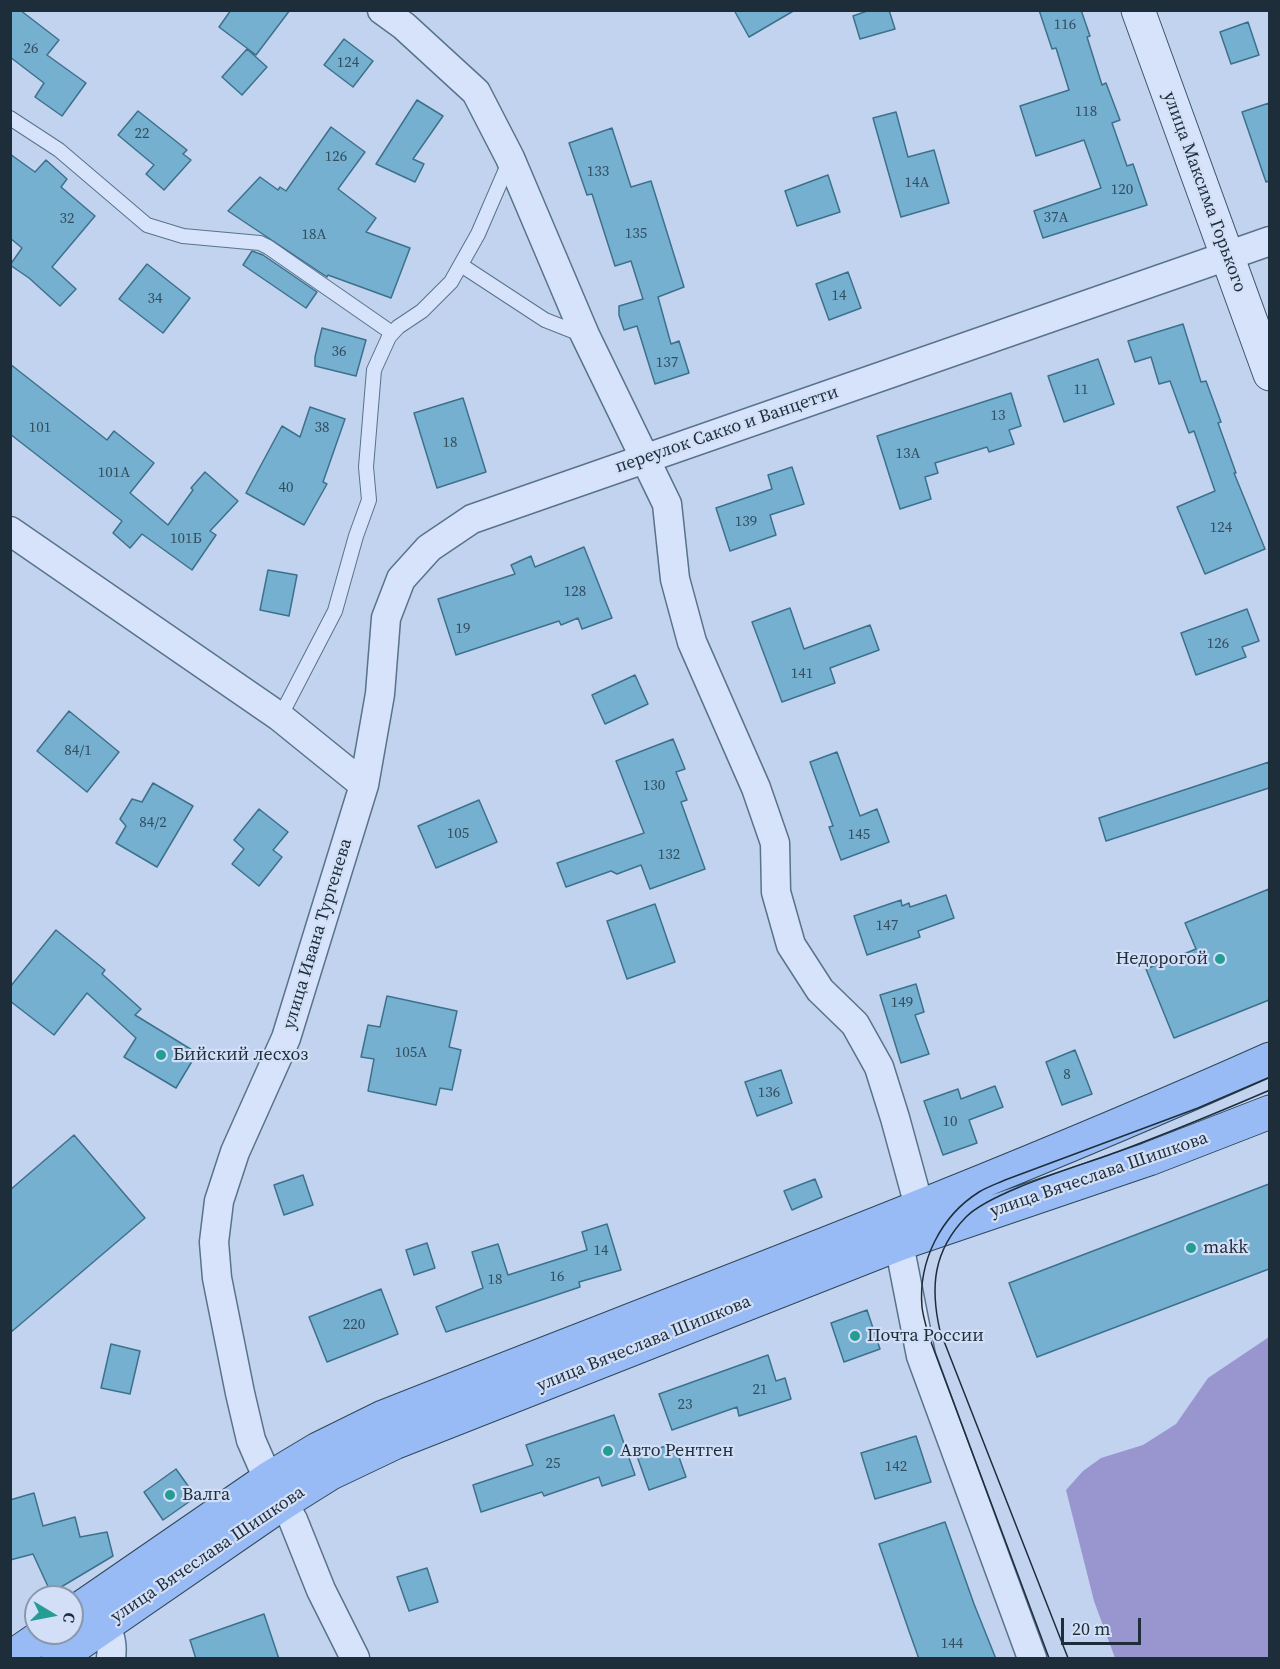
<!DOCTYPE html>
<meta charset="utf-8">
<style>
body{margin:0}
#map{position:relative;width:1280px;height:1669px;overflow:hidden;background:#c2d3f0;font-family:"Source Serif 4",serif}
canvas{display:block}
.frame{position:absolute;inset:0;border:12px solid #1d2e3a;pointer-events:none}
.north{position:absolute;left:24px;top:1585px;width:60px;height:60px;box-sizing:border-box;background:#d2dff7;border:2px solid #8a98ab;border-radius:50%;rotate:100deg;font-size:16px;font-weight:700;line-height:24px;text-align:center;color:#1d2e3a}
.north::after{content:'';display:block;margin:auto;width:21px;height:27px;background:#259d95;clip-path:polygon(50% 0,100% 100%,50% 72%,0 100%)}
.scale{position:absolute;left:1061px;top:1618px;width:80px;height:27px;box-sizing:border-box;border:3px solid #1d2e3a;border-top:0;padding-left:8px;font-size:18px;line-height:21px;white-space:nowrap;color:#1d2e3a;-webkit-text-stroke:4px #d2dff7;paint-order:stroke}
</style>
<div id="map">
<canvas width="1280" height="1669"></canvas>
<div class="frame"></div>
<div class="north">С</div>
<div class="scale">20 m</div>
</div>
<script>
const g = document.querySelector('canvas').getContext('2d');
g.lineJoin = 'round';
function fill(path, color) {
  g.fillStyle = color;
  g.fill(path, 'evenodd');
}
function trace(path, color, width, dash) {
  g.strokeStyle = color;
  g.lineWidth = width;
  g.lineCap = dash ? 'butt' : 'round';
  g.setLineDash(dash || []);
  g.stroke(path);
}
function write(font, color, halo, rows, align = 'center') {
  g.font = font + ' "Source Serif 4",serif';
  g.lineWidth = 4.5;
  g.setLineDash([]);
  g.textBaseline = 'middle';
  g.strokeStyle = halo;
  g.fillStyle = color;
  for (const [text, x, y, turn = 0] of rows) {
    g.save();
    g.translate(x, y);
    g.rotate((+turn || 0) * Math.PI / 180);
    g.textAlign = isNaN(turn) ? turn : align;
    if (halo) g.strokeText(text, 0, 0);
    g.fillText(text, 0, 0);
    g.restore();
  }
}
const green = new Path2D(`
 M1269,1337V1658H1115L1094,1601L1066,1490L1083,1471L1101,1458L1143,1445L1176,1424L1208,1378Z`);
const building = new Path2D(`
 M10,10H20L59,40L47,55L86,83L62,116L35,97L44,83L10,57Z
 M231,10H290L256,55L219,27Z
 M734,10H795L749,37Z
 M870,10H889L895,29L860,39L853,16Z
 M1039,10H1081L1090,36L1087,37L1102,85L1106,83L1120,120L1112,123L1127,166L1133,164L1147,205L1043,238L1034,211L1101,188L1084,140L1036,156L1020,106L1069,90L1056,48L1052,49Z
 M1248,22L1259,55L1231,64L1220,32Z
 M344,39L373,61L353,87L324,65Z
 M247,49L267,67L242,95L222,77Z
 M417,100L443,116L413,159L424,164L415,182L376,164Z
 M1269,103V181L1266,182L1242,112Z
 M138,111L187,150L183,154L191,160L164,190L146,174L154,165L118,135Z
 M896,112L908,157L934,150L949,203L901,217L873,118Z
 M331,127L365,152L338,189L376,218L366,232L410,248L391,298L328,275L327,277L228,211L260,177L278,190L280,187L286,191Z
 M612,128L631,187L651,181L684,287L658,297L671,344L679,341L689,373L655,384L637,326L624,330L619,315V306L643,299L631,261L615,266L592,194L587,195L569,143Z
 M10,154L35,172L46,160L67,179L61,187L95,216L52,267L76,289L60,306L29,278L10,265L22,248L10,238Z
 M828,175L840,212L797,226L785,191Z
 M252,251L263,255L317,292L306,308L243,265Z
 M147,264L190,298L163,333L119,299Z
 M848,272L861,308L829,320L816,284Z
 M1183,324L1201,382L1206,381L1221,422L1218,423L1236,473H1234L1265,549L1205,574L1177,507L1215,491L1194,431L1189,433L1170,381L1159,384L1151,357L1135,362L1128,341Z
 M322,328L366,340L356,376L315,366V357Z
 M1098,359L1114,404L1064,422L1048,376Z
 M10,364L107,440L114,431L154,463L130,493L168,525L193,490L191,488L205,472L238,501L210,531L216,535L192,570L142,534L130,548L113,533L122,521L10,434Z
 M1011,393L1021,426L1009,430L1014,444L989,452L987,447L935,463L938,473L925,477L931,499L900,509L877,436Z
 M463,398L486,472L437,488L414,413Z
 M310,407L345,419L323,482L327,484L304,525L246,493L282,426L300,437Z
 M792,467L804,504L770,515L776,535L730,551L716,508L772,489L768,475Z
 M584,547L612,618L582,629L578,618L561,625L559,621L456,655L438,599L515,574L511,565L531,556L535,567Z
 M268,570L297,575L289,616L260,610Z
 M790,608L804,649L870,625L879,650L830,668L835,683L782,702L752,622Z
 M1247,609L1259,641L1242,647L1246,657L1196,675L1181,633Z
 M635,675L648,704L605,724L592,695Z
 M69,711L119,752L87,792L37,751Z
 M673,739L685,769L676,772L687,800L681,802L705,869L650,889L641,865L617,874L611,871L566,887L557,863L644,833L616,761Z
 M837,752L860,816L877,809L889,842L841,860L829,827L833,826L810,762Z
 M1269,762V788L1106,841L1099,818Z
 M153,783L193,806L157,867L116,843L126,826L120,819L132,799L142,802Z
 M479,800L497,842L436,868L418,826Z
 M259,809L288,832L273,850L282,857L259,886L232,864L244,849L234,840Z
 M1269,889V1000L1174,1038L1146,969L1196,949L1185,923Z
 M946,895L954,918L918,931L920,937L867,955L854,916L901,900L902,906L909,903L910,907Z
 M655,904L675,962L627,979L607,921Z
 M56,930L105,970L102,974L141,1009L135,1015L197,1053L176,1088L124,1057L136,1038L87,993L54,1035L10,1001V987Z
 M916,984L924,1012L915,1015L929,1054L901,1063L880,995Z
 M387,996L457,1011L449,1047L461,1050L452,1090L440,1088L436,1105L368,1091L374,1059L361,1057L368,1025L380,1027Z
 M1075,1050L1092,1094L1062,1105L1046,1062Z
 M781,1070L792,1103L757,1116L745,1082Z
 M995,1086L1003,1107L969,1120L977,1143L943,1155L924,1101L958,1089L961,1099Z
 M74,1135L145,1218L10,1333V1190Z
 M303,1175L313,1205L284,1215L274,1185Z
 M815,1179L822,1197L792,1210L784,1191Z
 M1269,1184V1269L1037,1357L1009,1283Z
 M607,1224L621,1270L579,1282L580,1287L446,1332L436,1307L483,1288L472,1252L498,1244L508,1275L587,1250L582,1232Z
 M427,1243L435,1268L414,1275L406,1250Z
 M381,1289L398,1334L327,1362L309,1317Z
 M867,1310L880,1349L844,1362L831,1323Z
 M111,1344L140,1351L130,1394L101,1388Z
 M768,1355L776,1381L785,1378L791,1399L739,1416L737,1407L672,1430L659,1394Z
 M614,1415L635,1475L602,1486L599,1477L544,1496L542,1492L481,1512L473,1485L533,1465L526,1445Z
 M916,1436L931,1482L875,1499L861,1453Z
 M674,1443L686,1477L649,1490L637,1456Z
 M176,1469L196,1497L163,1520L144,1492Z
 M34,1493L43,1526L75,1517L80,1537L107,1532L113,1556L51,1593L33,1554L10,1560V1500Z
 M945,1522L974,1604L996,1659H919L909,1631L879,1544Z
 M427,1568L438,1602L409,1611L397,1577Z
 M264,1614L279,1659H196L190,1640Z`);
const lane = new Path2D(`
 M10,118L59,150L147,225L183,236L260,243L268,247L392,333
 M461,265L545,320L583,335
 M280,717L335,611L356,536L369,500L366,467L374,370L389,337L398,327L422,311L451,282L478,234L510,160`);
const street = new Path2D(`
 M382,10L404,26L476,92L510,158L585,335L667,504L675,579L692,642L756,788L775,843L776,892L791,945L820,990L855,1024L879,1067L895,1118L919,1206
 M10,531L280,717L364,785
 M899,1244L921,1356L1032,1658
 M93,1609C106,1627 114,1636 111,1658
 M355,1658L321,1590L293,1520L268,1479L251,1440L240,1393L217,1278L214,1242L219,1201L235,1152L286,1038L364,785L380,694L386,618L401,579L429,548L472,519L1270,241`);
const secondary = new Path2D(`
 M1138,10L1270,374`);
const primary = new Path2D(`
 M72,1614L268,1479L318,1449L383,1417C679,1300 979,1189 1270,1059
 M10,1658L46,1633
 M58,1658L283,1503L331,1473L394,1443L899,1244L1149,1159L1270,1112`);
const tram = new Path2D(`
 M1049,1658L928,1334C926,1325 923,1316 922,1307C918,1261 941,1216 979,1192C987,1187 996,1184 1005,1180L1198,1108L1270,1077
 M1068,1658L940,1331C930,1287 933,1251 966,1217C992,1191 1080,1166 1117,1152C1168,1133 1219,1112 1270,1090`);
const markers = [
 [1220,959,6,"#259d95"],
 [161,1055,6,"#259d95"],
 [1191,1248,6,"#259d95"],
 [855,1336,6,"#259d95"],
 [608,1451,6,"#259d95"],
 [170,1495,6,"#259d95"]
];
const numberNames = [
 ["116",1065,25],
 ["26",31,49],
 ["124",348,63],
 ["118",1086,112],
 ["22",142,134],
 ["126",336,157],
 ["133",598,172],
 ["14А",917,183],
 ["120",1122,190],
 ["37А",1056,218],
 ["32",67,219],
 ["135",636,234],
 ["18А",314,235],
 ["14",839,296],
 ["34",155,299],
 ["36",339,352],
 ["137",667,363],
 ["11",1081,390],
 ["13",998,416],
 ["101",40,428],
 ["38",322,428],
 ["18",450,443],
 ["13А",908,454],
 ["101А",114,473],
 ["40",286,488],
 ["139",746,522],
 ["124",1221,528],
 ["101Б",186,539],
 ["128",575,592],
 ["19",463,629],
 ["126",1218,644],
 ["141",802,674],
 ["84/1",78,751],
 ["130",654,786],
 ["84/2",153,823],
 ["105",458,834],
 ["145",859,835],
 ["132",669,855],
 ["147",887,926],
 ["149",902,1003],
 ["105А",411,1053],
 ["8",1067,1075],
 ["136",769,1093],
 ["10",950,1122],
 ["14",601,1251],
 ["16",557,1277],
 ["18",495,1280],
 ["220",354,1325],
 ["21",760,1390],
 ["23",685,1405],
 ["25",553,1464],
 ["142",896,1467],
 ["144",952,1644]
];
const streetNames = [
 ["улица Максима Горького",1204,192,70],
 ["переулок Сакко и Ванцетти",727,430,-19],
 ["улица Ивана Тургенева",318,934,-73],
 ["улица Вячеслава Шишкова",1099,1175,-19],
 ["улица Вячеслава Шишкова",644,1344,-22],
 ["улица Вячеслава Шишкова",208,1555,-34]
];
const poiNames = [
 ["Недорогой",1208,959,"right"],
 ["Бийский лесхоз",173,1055],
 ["makk",1203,1248],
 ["Почта России",867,1336],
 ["Авто Рентген",620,1451],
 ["Валга",182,1495]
];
fill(green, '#9995cf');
fill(building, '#76b0d0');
trace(building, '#3d718b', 1.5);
trace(lane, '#58738b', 16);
trace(street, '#58738b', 31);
trace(secondary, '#3c576d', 35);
trace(primary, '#2d4758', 35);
trace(lane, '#d6e3fa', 14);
trace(street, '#d6e3fa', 28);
trace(secondary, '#d6e3fa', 33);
trace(primary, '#98bbf5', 33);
trace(tram, '#1d2e3a', 1.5);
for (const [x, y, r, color] of markers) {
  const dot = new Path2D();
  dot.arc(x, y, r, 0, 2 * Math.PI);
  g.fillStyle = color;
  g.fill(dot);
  trace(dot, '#d2dff7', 2);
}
write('15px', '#334e60', null, numberNames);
write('18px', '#1d2e3a', '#d2dff7', streetNames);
write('18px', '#1d2e3a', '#d2dff7', poiNames, 'left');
</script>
